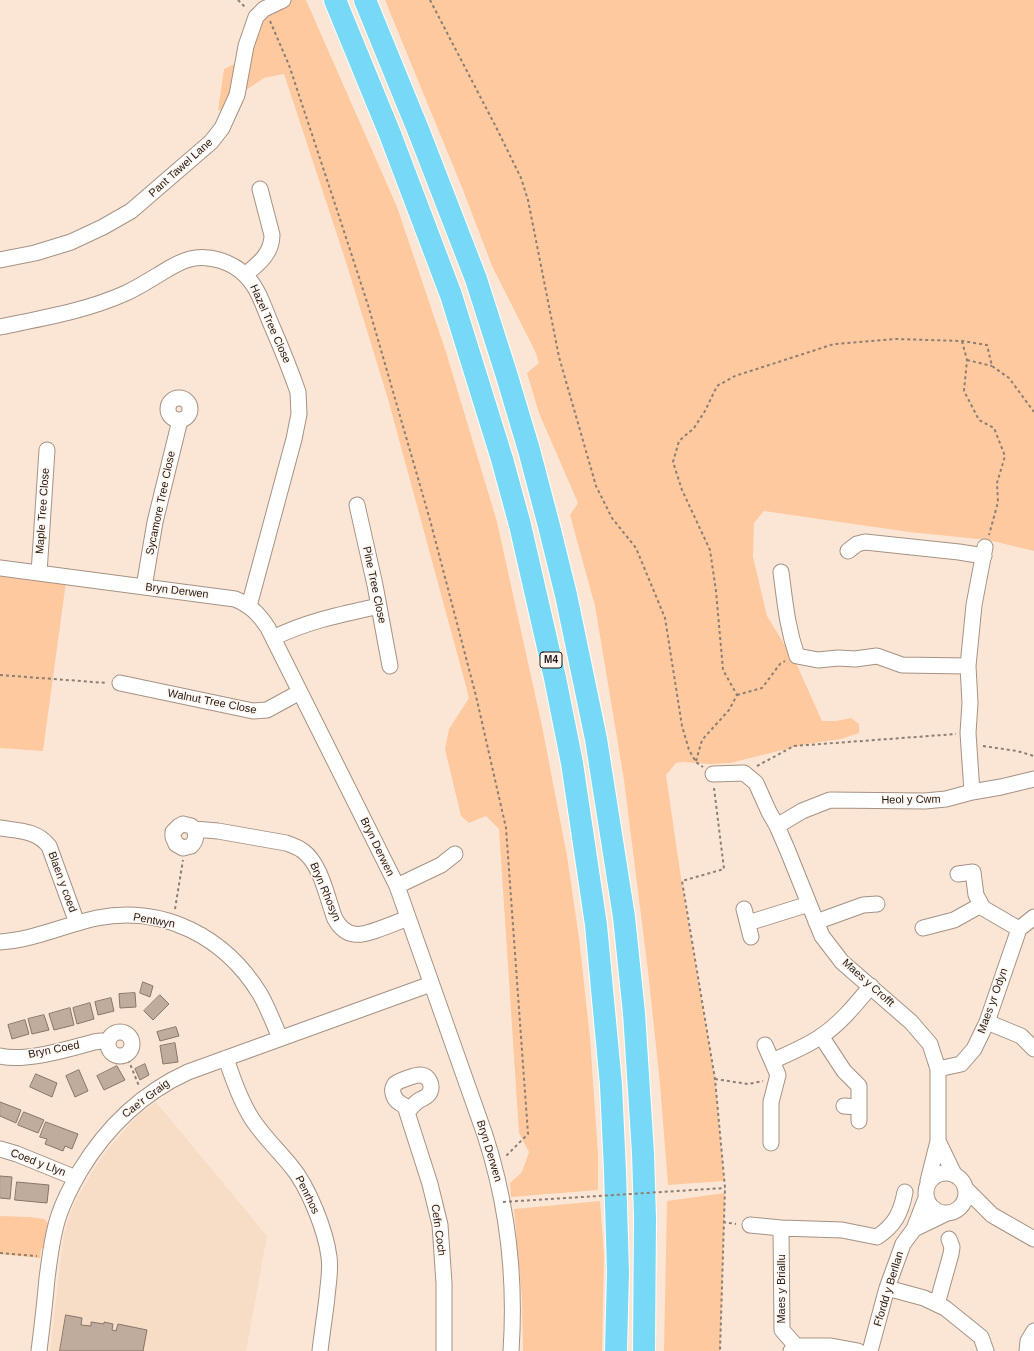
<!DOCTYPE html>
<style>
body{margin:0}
canvas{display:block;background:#fbe6d6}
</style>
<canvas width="1034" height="1351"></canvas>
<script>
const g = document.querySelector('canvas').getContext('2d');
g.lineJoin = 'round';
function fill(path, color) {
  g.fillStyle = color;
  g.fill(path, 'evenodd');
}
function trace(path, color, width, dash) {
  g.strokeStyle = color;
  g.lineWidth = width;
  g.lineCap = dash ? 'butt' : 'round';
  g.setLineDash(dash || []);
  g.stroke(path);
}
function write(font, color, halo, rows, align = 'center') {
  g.font = font + ' Helvetica,sans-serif';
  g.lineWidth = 3;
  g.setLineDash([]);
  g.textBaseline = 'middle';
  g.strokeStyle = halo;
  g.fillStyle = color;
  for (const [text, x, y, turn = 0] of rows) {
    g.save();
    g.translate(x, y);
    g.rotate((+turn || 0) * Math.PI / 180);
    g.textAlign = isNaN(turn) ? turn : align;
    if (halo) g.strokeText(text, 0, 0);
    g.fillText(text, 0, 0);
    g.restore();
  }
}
const built = new Path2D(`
 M156,1102L267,1236L246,1351H50L63,1240L67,1223L74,1204L94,1169L105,1153L130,1124L143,1111Z`);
const green = new Path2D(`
 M291,0H306L397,207L446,352L497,522L542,726L567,856L579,938L590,1038L598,1154V1190L511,1197L510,1183L522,1172L529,1152L519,1133L499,829L486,816L469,823L461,816L445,749L449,729L469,698L467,690L388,399L345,259L284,74L264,78L246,90L231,111L218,110L224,69L239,62L272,6Z
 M385,0H1034V551L988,540L909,532L764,511L754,523L753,557L767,616L797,665L822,721H836L851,718L859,724V733L841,739L807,744L730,763L709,764L684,762L676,763L666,775L681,878L715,1079L724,1181L668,1185L660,1084L648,971L624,780L595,606L570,515L578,503L539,413L527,373L539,363L535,351L492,266L463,190Z
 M0,575L66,582L43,751L0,748Z
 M725,1193L720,1351H664L667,1201Z
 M600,1201L604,1256L602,1351H523L522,1299L514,1209Z
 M0,1216L30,1217L44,1219L50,1225L45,1247L41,1249L40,1258L0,1254Z`);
const building = new Path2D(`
 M143,982L153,986L150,997L140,993Z
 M135,993L136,1007L120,1008L119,994Z
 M160,995L169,1004L153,1020L144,1011Z
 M111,998L114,1011L98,1015L95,1002Z
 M90,1003L94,1019L77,1024L73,1008Z
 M70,1008L74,1025L54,1030L49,1014Z
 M44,1015L49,1030L32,1034L28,1019Z
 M25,1020L29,1034L12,1039L8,1025Z
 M176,1027L179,1036L160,1041L157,1032Z
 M175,1043L178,1062L163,1064L160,1046Z
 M145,1064L149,1075L140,1080L135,1069Z
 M117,1066L125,1080L104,1090L97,1076Z
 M79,1070L88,1091L75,1097L66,1076Z
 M36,1074L57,1083L52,1097L30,1087Z
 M0,1102L21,1110L16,1123L0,1116Z
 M24,1112L44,1120L38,1133L18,1125Z
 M46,1122L78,1134L72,1149L65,1146L63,1151L45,1144L47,1139L40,1137Z
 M0,1176L12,1177L10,1199L0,1198Z
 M17,1182L49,1185L47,1203L15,1200Z
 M66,1315L82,1318L81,1325L91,1326V1322L104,1324V1322L113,1324L112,1330L116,1331L118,1324L147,1330L143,1351H60Z`);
const path = new Path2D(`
 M238,0L246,8
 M430,0L497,129L521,178L528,200L559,357L596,486L612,518L636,548L665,618L682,726L689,750L696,762L703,767
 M270,21L289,65L337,210L368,305L430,520L476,696L506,828L528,1134L506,1156
 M962,341L967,360L964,391L979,420L994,428L1005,456L997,483L998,502L989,535
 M967,360L992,366
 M0,675L107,683
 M737,695L762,688L780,664L785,661
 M983,746L1017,751L1034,756
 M696,761L702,740L729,710L737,695L723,670L716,591L710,550L682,490L673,462L679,441L694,428L705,411L717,386L735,376L834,344L896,339L962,341L987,345L992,366L1009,378L1034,412
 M757,766L794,746L956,734
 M714,788L724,869L682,881L715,1079L725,1188L720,1351
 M175,909L183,860
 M126,1054L139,1086
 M715,1079L748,1084L763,1081
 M723,1222L736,1224
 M0,1253L37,1256`);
const minor = new Path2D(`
 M0,260L35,253L71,242L103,227L131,211L211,142L222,128L237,95L246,46L256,17L264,9L283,0
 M245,275C258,264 272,254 272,235L260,189
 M0,327C43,318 86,311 126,293C137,288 148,281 158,275C168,269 178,262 190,259C209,254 233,262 246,276C259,289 264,308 271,324C281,347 290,369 298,392L299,414L294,439L249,606
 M168 409a11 11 0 1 1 22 0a11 11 0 1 1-22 0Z
 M357,505L375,585L390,666
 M848,551L857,544L865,542L959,552L984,556
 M0,568L235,599C250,605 259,614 268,628L397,886L485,1135C508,1206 516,1277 511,1351
 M781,572C785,602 787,627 797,656L818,660L838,658L855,659L877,656L902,665L968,666
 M39,573L47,450
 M144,587L155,522L180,420
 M273,638C307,621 343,614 379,606
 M120,683L253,711L267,710L300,692
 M713,774L744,773L756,783L769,812L777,826L802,811L830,800L925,801L946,799L972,792L968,733L970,703L968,666L974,605L985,547
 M972,792L1001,787L1034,779
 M777,826L787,849L822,936L842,962L911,1022L930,1044L938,1069V1141L928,1181
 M0,828C19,831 36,830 49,846L77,923
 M194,829C197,835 196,841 191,846L183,848L176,844L173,837V832L179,826L183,824L191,826L194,829L218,831L286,843C292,845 298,847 303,851C321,864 327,898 335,919C339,926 345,933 354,934C364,937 397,922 408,918
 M958,874L973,872L976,895L983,908L1019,929
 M397,886L441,865L455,854
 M744,909L751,937
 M816,922L863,905L877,904
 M748,923L809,904
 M923,928L954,920L981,905
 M0,942C34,940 64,925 97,918C164,905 225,937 260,994C268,1008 274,1024 280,1038
 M987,1022L1021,1036L1034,1049
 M108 1044a12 12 0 1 1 24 0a12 12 0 1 1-24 0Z
 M821,1036L844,1071L859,1086V1121
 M765,1045L778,1075L771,1102V1143
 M0,1056C26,1062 68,1049 94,1042L101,1041L108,1042
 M226,1058C233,1080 240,1100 252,1119C263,1136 278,1150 291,1166C308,1186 326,1231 329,1257C331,1270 328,1284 327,1297C325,1315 322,1333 320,1351
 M772,1061C788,1054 805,1047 820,1037C840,1024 856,1004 871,986
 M938,1069L961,1064L974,1049L987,1022L1019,929L1034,917
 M844,1106L859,1107
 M407,1112C411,1108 414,1104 418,1101C423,1098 428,1097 430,1092C433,1085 429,1076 421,1075C417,1074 398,1081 395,1084C393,1087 392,1090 393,1093C394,1100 399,1103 405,1106L430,1184L440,1225L444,1283V1351
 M938,1141L954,1174
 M0,1149L17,1154L76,1178
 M926 1193a20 20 0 1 1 40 0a20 20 0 1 1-40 0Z
 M965,1188L992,1215L1034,1239
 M750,1225L781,1228L842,1230L877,1237C895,1225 901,1213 905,1192
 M781,1228L782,1330L796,1346
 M914,1229L947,1213
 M887,1288L924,1298L945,1308L981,1337L986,1351
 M937,1304L951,1254L952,1247L949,1239
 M39,1351C42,1327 45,1302 47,1278C50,1257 52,1235 59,1215C64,1200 72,1185 80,1171C106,1128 142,1093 188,1072L431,984
 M791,1351L796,1346H831L858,1351
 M870,1351L887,1288L903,1244L914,1229L926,1198
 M1027,1351L1028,1341L1034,1331`);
const highway = new Path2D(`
 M335,0L390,134L451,295L502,459L520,525L555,678L572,763L596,925L611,1085L615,1171L618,1272L616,1351
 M365,0L419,132L476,279L506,373L529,450L549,526L566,595L596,739L624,917L634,1013L643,1153L645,1218L644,1351`);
const pathBridge = new Path2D(`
 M503,1202L725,1188`);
const shields = [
 [551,660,22]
];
const shieldNames = [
 ["M4",551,660]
];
const streetNames = [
 ["Pant Tawel Lane",181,168,-42],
 ["Hazel Tree Close",270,324,66],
 ["Sycamore Tree Close",161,503,-78],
 ["Maple Tree Close",43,511,-86],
 ["Pine Tree Close",374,585,78],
 ["Bryn Derwen",177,591,7],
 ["Walnut Tree Close",212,702,11],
 ["Heol y Cwm",911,800,-1],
 ["Bryn Derwen",377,847,64],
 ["Blaen y coed",62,882,70],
 ["Bryn Rhosyn",325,892,67],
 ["Pentwyn",154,921,10],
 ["Maes y Crofft",868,983,42],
 ["Maes yr Odyn",993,1001,-70],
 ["Bryn Coed",54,1050,-11],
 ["Cae'r Graig",146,1099,-37],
 ["Bryn Derwen",489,1151,73],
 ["Coed y Llyn",38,1163,21],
 ["Penrhos",307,1195,64],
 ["Cefn Coch",438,1230,82],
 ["Maes y Briallu",782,1289,-90],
 ["Ffordd y Berllan",889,1289,-73]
];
fill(built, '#f7dcc6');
fill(green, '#fec99e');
fill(building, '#c0ac9c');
trace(building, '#887567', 1);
trace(minor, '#a59283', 17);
trace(highway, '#fff', 24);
trace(path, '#8c7e73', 2, [3, 3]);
trace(minor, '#fff', 15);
trace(highway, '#78d9f6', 22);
trace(pathBridge, '#8c7e73', 2, [3, 3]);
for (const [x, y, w] of shields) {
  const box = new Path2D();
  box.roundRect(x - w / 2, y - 8, w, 16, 3);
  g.fillStyle = '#fff6ef';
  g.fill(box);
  trace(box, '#201913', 1);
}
write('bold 10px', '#201913', null, shieldNames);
write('11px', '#201913', '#fff6ef', streetNames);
</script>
